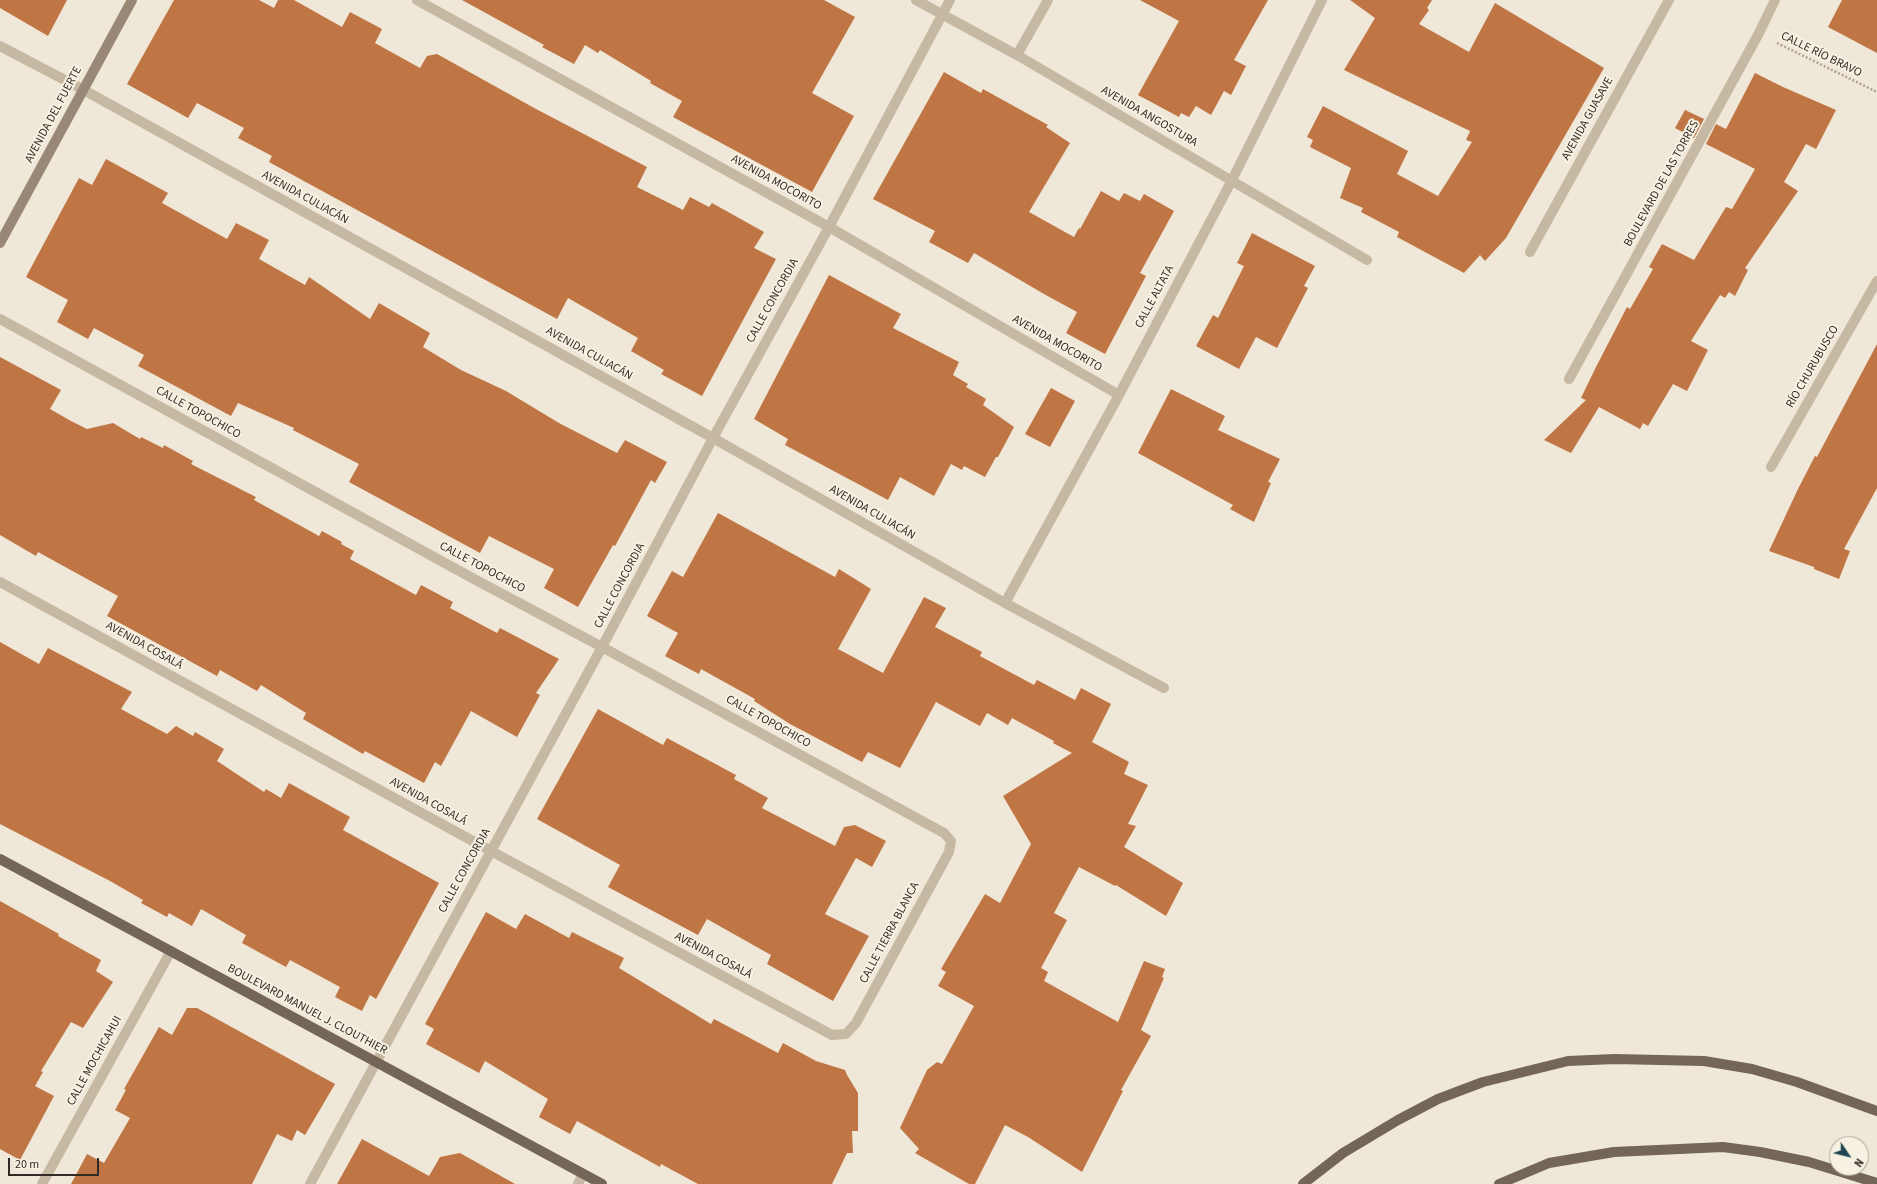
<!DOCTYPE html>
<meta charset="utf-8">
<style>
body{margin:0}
#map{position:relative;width:1877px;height:1184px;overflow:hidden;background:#efe7d7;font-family:"Source Sans 3",sans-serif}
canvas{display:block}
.north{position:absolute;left:1829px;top:1136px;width:40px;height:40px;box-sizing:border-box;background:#f7f1e3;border:1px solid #a8a297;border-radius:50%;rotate:125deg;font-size:11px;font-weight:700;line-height:16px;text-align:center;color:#322b25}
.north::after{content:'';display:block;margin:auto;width:14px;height:18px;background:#1d4651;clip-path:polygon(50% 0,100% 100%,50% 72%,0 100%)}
.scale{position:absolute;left:8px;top:1158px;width:91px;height:18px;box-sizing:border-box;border:2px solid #322b25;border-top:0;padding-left:5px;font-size:12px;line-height:14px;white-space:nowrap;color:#322b25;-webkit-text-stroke:3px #f7f1e3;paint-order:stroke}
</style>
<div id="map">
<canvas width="1877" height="1184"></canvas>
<div class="north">N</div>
<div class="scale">20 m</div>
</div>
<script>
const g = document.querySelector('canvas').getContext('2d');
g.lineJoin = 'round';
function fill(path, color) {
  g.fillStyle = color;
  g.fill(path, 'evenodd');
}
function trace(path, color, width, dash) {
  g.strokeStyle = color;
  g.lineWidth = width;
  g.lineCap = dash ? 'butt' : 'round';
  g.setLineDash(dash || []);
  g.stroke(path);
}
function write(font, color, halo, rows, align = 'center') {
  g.font = font + ' "Source Sans 3",sans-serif';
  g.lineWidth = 4;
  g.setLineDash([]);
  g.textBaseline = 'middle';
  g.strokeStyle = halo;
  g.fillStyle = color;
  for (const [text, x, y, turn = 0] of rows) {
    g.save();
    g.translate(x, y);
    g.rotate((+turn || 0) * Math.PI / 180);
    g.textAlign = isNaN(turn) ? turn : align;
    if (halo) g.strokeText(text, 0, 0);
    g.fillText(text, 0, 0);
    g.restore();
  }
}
const building = new Path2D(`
 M0,0H67L48,36L0,8Z
 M174,0H259L274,8L278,0H294L342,27L350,12L382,29L375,43L420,68L427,56L437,54L536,109L647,167L637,187L683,210L690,197L709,207L712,203L764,232L754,248L776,259L702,396L661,374L664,370L631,351L638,338L568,298L557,319L269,162L272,156L238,138L244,128L197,103L188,118L127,84Z
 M462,0H824L855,17L812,93L854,116L812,192L673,117L682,101L650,83L651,81L600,50L598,53L585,45L574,64L542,47L544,45Z
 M1140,0H1268L1234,60L1246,66L1231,95L1224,91L1211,115L1196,106L1189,117L1181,113L1179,117L1138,95L1179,21Z
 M1350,0H1432L1427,8L1429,10L1419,24L1469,52L1495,3L1604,68L1506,238L1485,261L1480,255L1464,273L1397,237L1399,232L1361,212L1363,208L1340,198L1351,168L1310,147L1313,140L1307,137L1323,106L1408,151L1397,174L1438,196L1472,142L1466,140L1470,131L1344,70L1375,18Z
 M1842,0H1877V53L1828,27Z
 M944,72L981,93L983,89L1048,125L1046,127L1070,143L1029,212L1074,237L1079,228L1080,229L1101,191L1119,201L1124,193L1140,201L1144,194L1174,211L1140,273L1146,276L1105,354L1066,333L1077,312L1044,294L974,253L968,263L929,242L935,231L873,199Z
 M1755,73L1783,87L1836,110L1816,149L1806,144L1784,182L1798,191L1745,268L1748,270L1735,296L1729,292L1725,298L1720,295L1691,341L1708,350L1687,391L1673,384L1648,426L1643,423L1640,429L1599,407L1571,453L1544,440L1586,400L1581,398L1596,367L1627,307L1630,309L1653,269L1649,267L1662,244L1694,260L1726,207L1732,209L1755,169L1706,144L1716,124L1726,129Z
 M1685,110L1704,119L1694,138L1675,128Z
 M106,159L168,193L162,203L227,239L236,223L269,240L259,259L305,285L309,277L370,319L379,303L430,333L423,347L461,370L506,391L559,423L617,453L625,440L667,462L655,483L651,480L615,546L613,545L578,607L544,588L554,569L489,536L480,553L349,482L359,464L293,430L294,428L238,403L231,416L138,366L144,355L94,328L88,339L57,322L68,300L26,277L79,178L92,185Z
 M1252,233L1315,266L1304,286L1308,288L1277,348L1256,337L1239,369L1196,346L1213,315L1218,318L1244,266L1237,263Z
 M829,275L901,314L893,328L959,362L953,375L968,384L966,387L986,399L983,405L1014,427L998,457H996L985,477L964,466L962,470L951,464L934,496L900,477L888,500L785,445L788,439L754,419Z
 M1877,344V488L1844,549L1850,551L1839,579L1814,569V567L1769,551L1798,489L1815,456L1817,457Z
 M0,357L61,390L50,409L71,421L87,429L113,423L140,439L141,437L163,448L164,445L193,461L191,464L256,497L254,500L319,536L322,531L342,542L341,544L354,551L350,559L416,595L421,585L453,602L450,608L497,633L500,628L559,659L536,693L540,695L517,737L471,711L441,766L435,762L424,783L365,751L363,754L303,719L306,713L261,685L257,691L220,670L217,676L107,616L118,596L38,552L36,556L0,535Z
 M1051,388L1075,401L1050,447L1025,434Z
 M1171,389L1225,416L1218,430L1280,459L1268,482L1271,483L1254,522L1230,509L1233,505L1138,453Z
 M718,513L835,577L839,569L871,589L838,649L883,673L924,597L946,608L935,627L982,652L980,656L1034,685L1037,680L1075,700L1081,688L1111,704L1092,742L1129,762L1124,774L1148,785L1128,824L1136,826L1124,847L1183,883L1166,916L1116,885L1115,886L1079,867L1054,913L1067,920L1041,968L1048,972L1044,981L1118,1022L1144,961L1165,969L1162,977L1164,978L1141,1030L1151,1036L1121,1090L1123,1091L1082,1172L1028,1137L1005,1125L975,1184H969L915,1153L919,1149L900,1128L927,1070L937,1062L942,1064L974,1006L938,986L946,972L941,969L985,894L1000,903L1031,844L1003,796L1072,753L1053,743L1054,741L1012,718L1008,725L987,713L980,726L936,702L900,768L868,752L862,762L790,724L754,701L755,699L701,669L699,674L665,656L678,633L647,616L672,571L683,577Z
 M0,642L39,664L48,648L132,692L121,709L167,734L176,726L193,736L195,732L224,749L217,761L264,792L266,789L281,798L289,783L350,817L343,830L439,883L376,999L370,995L362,1011L335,997L340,987L290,960L286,967L242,943L246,935L201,909L192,926L169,913L167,917L141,903L143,900L110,881L0,824Z
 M598,709L663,745L667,738L736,775L734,779L768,798L762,808L835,846L844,827L855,825L886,841L872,867L856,858L825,914L869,936L833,1001L767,964L771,955L707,919L698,935L608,887L620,865L537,819Z
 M0,901L59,934L58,936L101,960L96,971L113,982L83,1028L71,1022L41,1071L43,1072L35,1086L54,1096L20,1160L0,1149Z
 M486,912L516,929L525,914L569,938L572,932L624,958L619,968L711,1024L714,1019L778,1053L783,1043L816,1061L845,1070L847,1075L858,1093V1131H852L853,1153H847L832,1184H698L661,1164L660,1167L577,1121L570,1134L539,1117L548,1099L485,1061L479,1073L426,1044L434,1029L425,1024Z
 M187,1008H197L335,1084L305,1135L297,1130L292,1141L277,1134L252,1184H71L87,1154L104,1163L130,1118L115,1110L126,1090L124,1089L159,1027L172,1035Z
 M362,1139L429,1176L440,1157L460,1153L515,1184H337Z`);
const path = new Path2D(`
 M1777,43L1877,92`);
const street = new Path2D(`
 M417,0L829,227L1119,395
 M916,0L1017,55L1367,260
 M0,46L82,89L713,438L1005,603L1164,688
 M1017,55L1048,0
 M1530,252L1669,0
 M0,319L474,579L602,647L944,833L951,841L949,852L856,1023L846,1034L832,1035L491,851L0,582
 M1569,379L1758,35L1775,0
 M1771,467L1877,281
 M1005,603L1119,395L1232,180L1322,0
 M42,1184L171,951
 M310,1184L602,647L713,438L829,227L950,0
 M578,1184L583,1174`);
const secondary = new Path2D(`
 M0,243L132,0`);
const primary = new Path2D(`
 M0,859L602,1184
 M1303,1184L1343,1153L1398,1120L1438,1099L1483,1082L1568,1061L1615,1059L1704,1061L1752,1069L1797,1082L1877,1111
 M1499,1184L1549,1163L1614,1152L1723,1147L1760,1152L1809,1162L1877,1183`);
const streetNames = [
 ["CALLE RÍO BRAVO",1821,55,26],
 ["AVENIDA DEL FUERTE",54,115,-62],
 ["AVENIDA ANGOSTURA",1149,117,30],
 ["AVENIDA GUASAVE",1588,119,-61],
 ["AVENIDA MOCORITO",776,183,29],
 ["BOULEVARD DE LAS TORRES",1662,184,-61],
 ["AVENIDA CULIACÁN",305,198,29],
 ["CALLE ALTATA",1155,297,-62],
 ["CALLE CONCORDIA",773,301,-61],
 ["AVENIDA MOCORITO",1057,344,30],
 ["AVENIDA CULIACÁN",589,354,29],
 ["RÍO CHURUBUSCO",1813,367,-60],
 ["CALLE TOPOCHICO",198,413,29],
 ["AVENIDA CULIACÁN",872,513,30],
 ["CALLE TOPOCHICO",482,568,28],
 ["CALLE CONCORDIA",620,586,-62],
 ["AVENIDA COSALÁ",144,646,29],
 ["CALLE TOPOCHICO",768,722,29],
 ["AVENIDA COSALÁ",428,802,29],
 ["CALLE CONCORDIA",465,871,-61],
 ["CALLE TIERRA BLANCA",890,933,-62],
 ["AVENIDA COSALÁ",713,956,28],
 ["BOULEVARD MANUEL J. CLOUTHIER",307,1010,28],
 ["CALLE MOCHICAHUI",95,1061,-61]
];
fill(building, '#c07544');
trace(path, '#b2a38e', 2.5, [2, 2]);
trace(street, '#c6b9a4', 10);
trace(secondary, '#9a8876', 10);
trace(primary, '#736557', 10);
write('12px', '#322b25', '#f7f1e3', streetNames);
</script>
